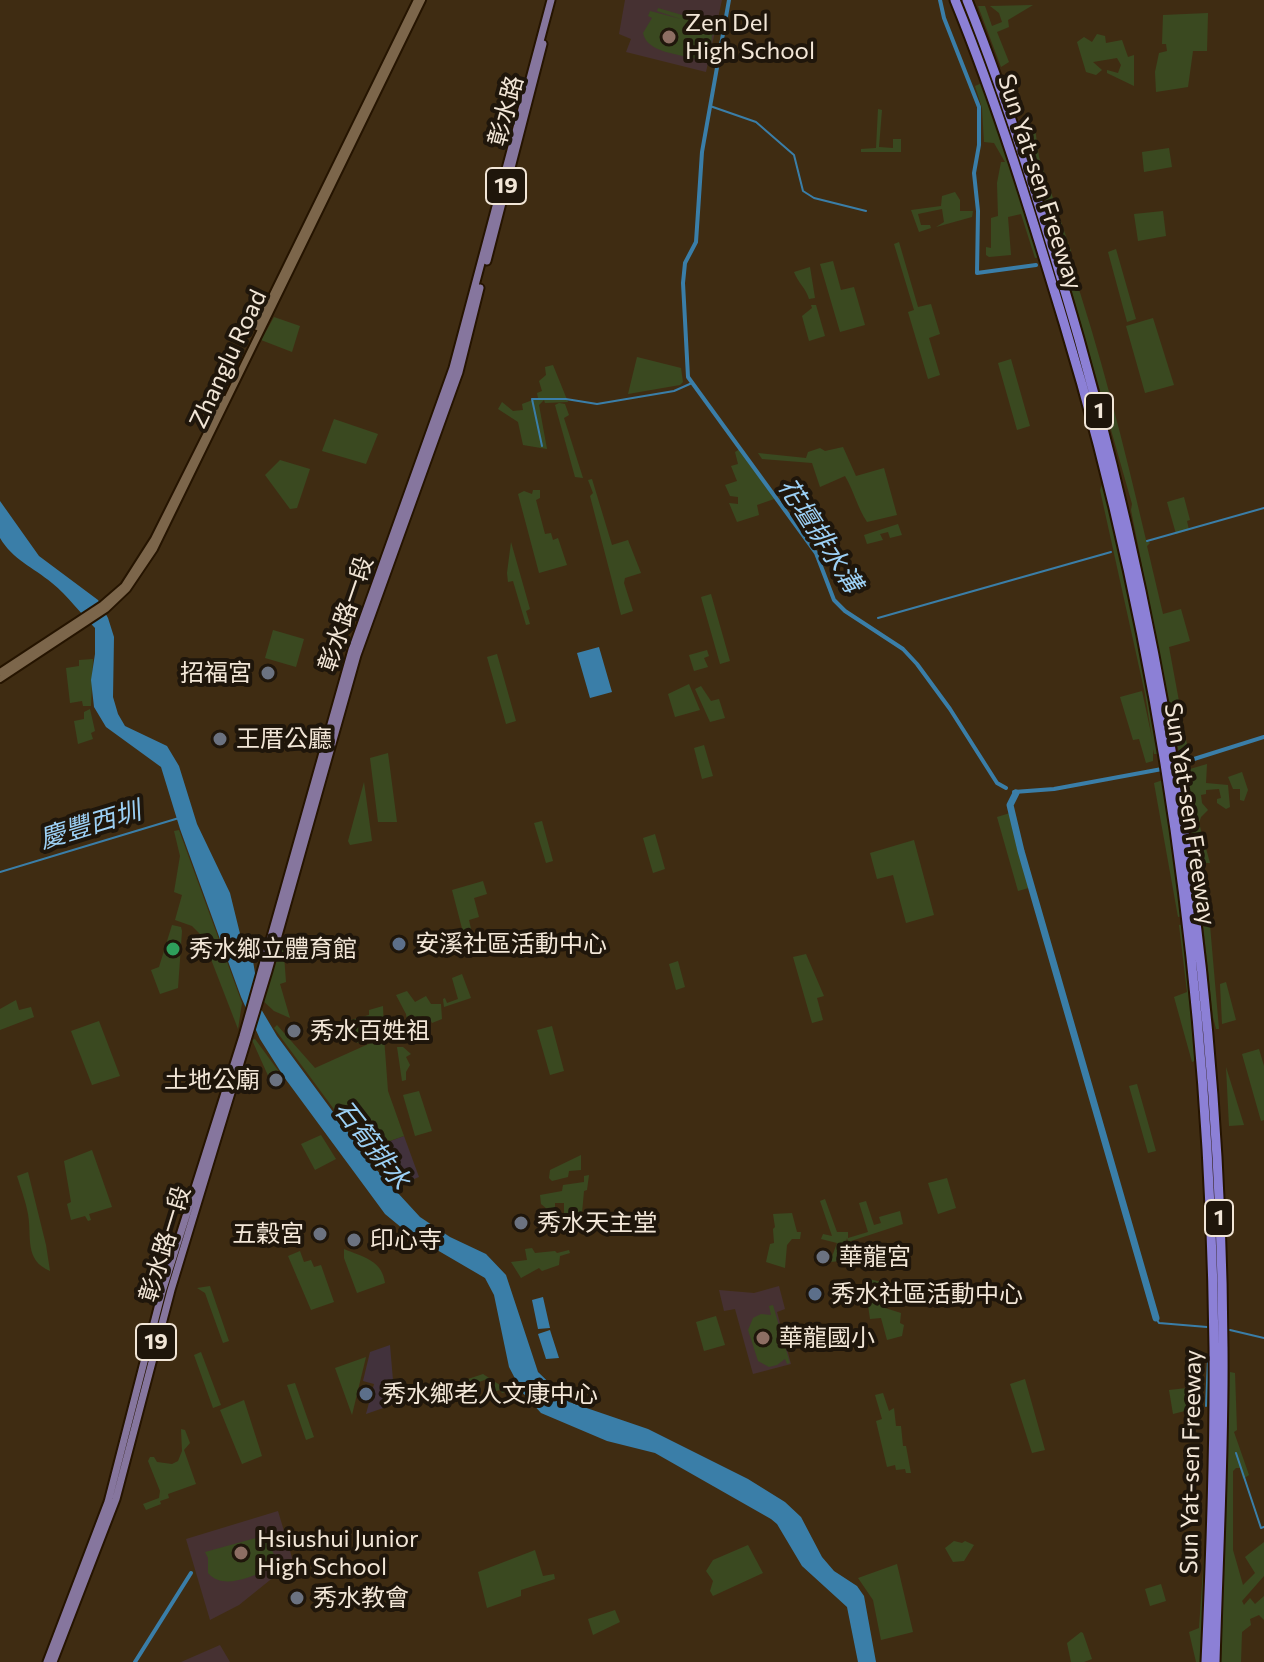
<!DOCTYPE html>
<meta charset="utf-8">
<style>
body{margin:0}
canvas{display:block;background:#3f2c12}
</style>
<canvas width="1264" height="1662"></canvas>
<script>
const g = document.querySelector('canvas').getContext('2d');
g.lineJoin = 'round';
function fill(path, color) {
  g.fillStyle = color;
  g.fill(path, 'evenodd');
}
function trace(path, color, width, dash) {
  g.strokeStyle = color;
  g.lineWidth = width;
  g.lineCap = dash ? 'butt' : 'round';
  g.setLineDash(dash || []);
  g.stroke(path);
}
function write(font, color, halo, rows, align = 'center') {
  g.font = font + ' Commissioner,"Noto Sans TC",sans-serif';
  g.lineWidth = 8;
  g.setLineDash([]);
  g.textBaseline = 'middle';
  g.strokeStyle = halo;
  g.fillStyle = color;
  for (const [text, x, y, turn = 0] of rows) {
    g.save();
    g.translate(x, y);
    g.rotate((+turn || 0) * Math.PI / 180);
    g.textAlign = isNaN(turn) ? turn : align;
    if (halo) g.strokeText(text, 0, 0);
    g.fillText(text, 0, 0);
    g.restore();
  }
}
const commercial = new Path2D(`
 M404,1136L419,1177L400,1185L371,1148Z
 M390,1345L395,1404L366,1414L374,1384L363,1381L370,1352Z`);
const education = new Path2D(`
 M625,0H722L706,72L626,52L631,39L619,34Z
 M779,1286L785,1309L777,1312L791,1364L753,1374L735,1309L724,1311L719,1290L754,1293Z
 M278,1511L296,1571L288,1578L285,1568L239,1605L210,1620L186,1539Z
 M220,1645L230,1662H181Z`);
const green = new Path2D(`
 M1033,5L1008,20L1009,27L997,32L1009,62L1001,67L978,6H985L992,26L1002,22L999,13L990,6Z
 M658,8L696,19L695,23L718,29L717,35H712L711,50L696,59C680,54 647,53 643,33L652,18L648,16L650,11L681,19L657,11Z
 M1208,13L1207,51H1193L1188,87L1156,92L1155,72L1159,53L1167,51L1166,44H1162L1163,15Z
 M1097,34L1105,36L1106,43L1122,40L1128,57L1134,55V86L1107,73V70L1118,73L1121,65L1117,58L1093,62L1102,70L1096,75L1086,72L1077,42L1084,37L1092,42Z
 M982,83L1041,257L1035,258L1021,214L1008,217L1011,255L989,257L986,255V247L991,248V218L998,216L997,183L1001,162H1005L994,143L984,142L982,108L975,86Z
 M878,109L882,110L879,147L893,148V139H901V152H861V149L876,148Z
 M1030,128H1035L1039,157L1071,251L1063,257L1025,138Z
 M1169,148L1172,167L1144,172L1142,152Z
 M955,192L960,200V211H973L972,217L936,227L944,222L942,209L918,214L921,225H930L931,228L919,232L911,210L941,206L942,196Z
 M1163,211L1166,236L1138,241L1134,214Z
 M899,242L918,307L931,304L940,334L929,338L940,375L928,379L908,312L914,310L894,244Z
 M1116,249L1136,319L1127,322L1108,252Z
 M1069,259C1100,351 1124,445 1146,540L1150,543L1147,546L1163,614L1181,609L1190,641L1169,647L1188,750L1179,753L1131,510L1132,504L1063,260Z
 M833,261L841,290L854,287L865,325L840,332L820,264Z
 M810,267L815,298L809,299C806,288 798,283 794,272Z
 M811,305H816L825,336L809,341L802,316L812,308Z
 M274,317L300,326L292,352L261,340Z
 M1153,318L1174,385L1145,393L1126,326Z
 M637,357L681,368L683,382L680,385L628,394Z
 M1011,359L1030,426L1017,430L998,363Z
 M553,365L568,402L545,403L544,400L539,405L547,449L523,445L518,422L498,409L502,402L513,411L523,410L522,404L538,398L537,393L542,391L539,381L546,375L545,367Z
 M559,403L565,404L569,415L564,418L583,478L575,477L555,405Z
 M334,419L378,434L366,464L322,451Z
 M843,447L856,476L884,468L897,515L867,522C857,507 854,491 845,476L820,487L812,463L762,459L758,453L806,458L808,452L820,448L825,451Z
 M740,449L777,498L757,505L759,515L737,522L729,503L738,504V497L730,496L725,485L737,481L731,466L738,464L735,452Z
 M280,460L310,469L297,508L290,509L265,475Z
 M592,479L612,545L628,540L641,573L625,578L624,583L633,611L621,615L590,496L593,493L588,480Z
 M1103,481L1130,598L1159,754H1154L1153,749V761L1146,763L1139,739L1133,740L1120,697L1142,691L1152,738L1145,694L1100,490Z
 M533,490H540V498L536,500L545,534L551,533L553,540L558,538L567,565L539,573L518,494L524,491L532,494Z
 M1184,497L1190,520L1187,521L1189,530L1176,534L1167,502Z
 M898,524L902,535L890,538L888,532L880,534L883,540L867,544L864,535Z
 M511,542L530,609L526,611L530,624L526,625L513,581L508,582L507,573Z
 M711,594L730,661L720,664L701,597Z
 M273,630L304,639L296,667L265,658Z
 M707,650L709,656L704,658L708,667L694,671L689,655Z
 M497,654L516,721L506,724L487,657Z
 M93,659L91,706H83L82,701L70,703L66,668L79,666V660Z
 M689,684L700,710L675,717L668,694Z
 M701,686L711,701L719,699L725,718L710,722L695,689Z
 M90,709L95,731L91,733L93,739L78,744L74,721L84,719V712Z
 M704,745L713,776L702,779L694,748Z
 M388,753L397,822H378L370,758Z
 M1207,764L1206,783L1228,785L1230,807L1226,809L1217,803V799L1221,798L1219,789L1206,790V794L1201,795L1202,803L1208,810L1201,817L1199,823L1210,863H1203L1210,908L1203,911L1183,771Z
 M1242,772L1248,790L1244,801L1240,800V789H1233L1228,777Z
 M1163,780L1183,916L1178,917L1154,783Z
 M364,782L372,841L350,845L348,841Z
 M1010,813L1032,887L1018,891L997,817Z
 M542,821L553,861L546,863L534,823Z
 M179,830L242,1003L238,1029L202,936L192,926L175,920L182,895L174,892L180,856L174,831Z
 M655,834L665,869L653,873L643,838Z
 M914,840L934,915L906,923L893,875L877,879L870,853Z
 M483,881L487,894L474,898L479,917L469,920L472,933L464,936L452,890Z
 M1209,914L1219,1029H1216L1213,1017L1202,915Z
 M1184,924L1193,1036L1197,1060L1192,1062L1174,997L1187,992L1179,925Z
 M172,925L181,927L182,931L178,988L160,994L151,970L159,967Z
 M280,946H289L291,953L284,955L286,982L280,984L290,1018L274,1011L260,998L264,984L269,983Z
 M806,954L824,996L817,998L823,1020L812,1023L793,957Z
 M678,961L685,987L676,990L669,964Z
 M462,974L471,998L444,1007L443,999L445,998L447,1003L458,999L452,978Z
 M1226,982L1236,1020L1222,1024L1220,984Z
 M407,991L415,1002L426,996L431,1004H441L442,1019L432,1023L429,1017L422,1016L413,1021L418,1030L416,1032L412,1027L408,1026L406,1014L396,995Z
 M16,1000L19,1010L31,1007L34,1017L0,1030V1009Z
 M383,1006L384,1031L357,1043L343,1022L369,1015V1010Z
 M99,1021L120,1076L92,1085L71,1031Z
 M277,1025L315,1068L384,1037L388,1091L404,1136L364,1150L274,1028Z
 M552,1026L564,1071L550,1075L537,1030Z
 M255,1039L280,1073L270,1080L252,1040Z
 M397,1047H403L411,1054L406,1057L410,1065L406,1072V1080L402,1081Z
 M1259,1049L1264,1066V1120L1261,1121L1242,1054Z
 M1226,1067L1244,1125L1229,1126Z
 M1137,1084L1156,1151L1148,1153L1129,1086Z
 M419,1091L432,1131L415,1136L403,1095Z
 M321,1135L336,1159L315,1170L301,1144Z
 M92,1150L112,1207L89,1214L91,1220L88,1221L85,1216L71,1220L67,1204L71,1202L64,1161Z
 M581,1155V1170L569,1171L568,1177L552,1181L549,1178L550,1170Z
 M28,1172L46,1245L50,1271C24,1260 32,1237 28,1214C26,1202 21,1189 17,1176Z
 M589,1175L587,1190L584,1191L582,1213L567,1215L564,1213V1203H555V1209H547L541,1204L540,1195L562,1191L563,1185L584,1182V1176Z
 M947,1178L956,1208L938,1214L928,1183Z
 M825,1199L837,1232H848V1238L868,1232L859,1203L866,1201L874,1225L881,1223L879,1217L900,1211L903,1224L848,1242L847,1238L841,1261L830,1262L837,1243L821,1239L823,1234L832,1236L820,1201Z
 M792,1213L797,1232H801L800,1239H792L787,1245L785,1268L766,1262L770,1244L774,1243L773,1229L775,1227L773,1214Z
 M532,1248L535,1253L555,1251L557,1253L569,1250L570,1253L560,1256L559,1265L542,1271L539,1268L521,1278L511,1262L527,1260L525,1249Z
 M344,1249C363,1257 382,1260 385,1283L357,1293L344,1258Z
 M300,1251L304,1262L311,1260L314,1267L321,1265L334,1302L311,1310L288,1256Z
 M864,1278L910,1288L916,1293L900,1295L901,1302L895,1304L889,1291L880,1297L885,1308L901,1313L900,1323L904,1325L902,1336L887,1340L881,1318L870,1319Z
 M210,1286L229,1341L223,1343L205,1293L197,1288Z
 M773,1305L790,1363L787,1364L785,1359L777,1365L769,1367L758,1361L748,1330L753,1318L761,1314L771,1315L769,1306Z
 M716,1316L725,1345L704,1351L696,1322Z
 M201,1352L221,1405L213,1408L194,1355Z
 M366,1357L352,1415L335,1368Z
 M1230,1372L1235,1373L1237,1430L1234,1432L1249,1475L1243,1479L1240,1468H1236L1233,1471V1550L1243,1585L1255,1573L1245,1557L1264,1542V1576L1242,1601L1244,1605L1250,1598L1255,1604L1264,1596V1620L1259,1615L1250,1619L1251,1625L1242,1632L1241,1662H1221Z
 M483,1374L509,1391L502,1393L500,1390L493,1392L487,1379L471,1385L468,1379Z
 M1025,1379L1045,1450L1032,1453L1010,1384Z
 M295,1383L314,1437L306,1440L287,1385Z
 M1187,1388L1193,1409L1173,1414L1169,1390Z
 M883,1393L889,1411L894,1408L896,1426H901L903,1446H906L911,1473H906L905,1469L896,1470L895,1465L887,1467L876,1421L882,1419L875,1395Z
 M244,1400L262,1456L242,1464L220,1410Z
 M181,1429L185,1430L190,1443L184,1450L196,1484L168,1494L169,1498L160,1501L161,1504L146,1510L143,1504L159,1498L160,1491L148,1461L150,1457H154L157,1462L172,1464L178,1461L182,1451Z
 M274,1533L276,1538L268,1541L275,1557L266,1571C248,1577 223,1590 208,1573V1558L205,1552Z
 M954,1541L962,1543L965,1541L974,1545L964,1561L953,1562L945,1548Z
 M748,1545L763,1573L713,1596L710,1591L713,1581L706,1571L713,1560Z
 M535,1550L543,1576L554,1574L555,1579L521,1590V1596L487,1608L478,1572Z
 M1207,1552L1201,1662H1196L1189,1632L1199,1628L1204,1555Z
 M897,1564L913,1632L881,1640L873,1600L858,1578Z
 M1161,1584L1166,1601L1150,1606L1145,1589Z
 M615,1610L620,1622L593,1635L588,1619Z
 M1081,1632L1083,1633L1092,1659L1084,1662H1071L1067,1643Z`);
const water = new Path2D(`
 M0,501L39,556L98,600L108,618L114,637L113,697L118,714L125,726L167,746L179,766L197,824L230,893L245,954L252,955L261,1009L277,1036L373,1166L420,1217L450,1237L486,1254L506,1275L538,1372L569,1402L648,1429L748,1479L785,1502L801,1517L822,1557L834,1571L857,1586L864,1596L876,1662H858L847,1607L802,1566L777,1524L771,1519L655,1453L607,1441L541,1413L522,1392L509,1367L494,1295L485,1278L408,1233L385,1214L284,1077L260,1039L241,997L180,829L161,767L106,727L94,707L91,680L95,654V628C81,614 68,596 52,583C33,567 13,560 0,538Z
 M599,647L612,692L590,698L577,653Z
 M543,1297L550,1328L538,1329L532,1300Z
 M550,1330L559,1358L546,1359L538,1334Z`);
const stream = new Path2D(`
 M710,106L756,122L794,155L803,191L814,198L866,211
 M542,446L532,399H566L597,404L674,391L692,383
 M1147,541L1264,508
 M878,618L1111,552
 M0,872L179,818
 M1156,1318L1159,1323L1207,1327
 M1230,1330L1264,1338
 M1204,1356L1208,1359L1206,1406
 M1236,1453L1261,1528L1264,1527`);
const canal = new Path2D(`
 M729,0L702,152L696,242L685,263L683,283L688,377L816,553L834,600L845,611L903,649L917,664L950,709L997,783L1006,788
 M940,0L944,18L979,107V145L974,173L978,211L977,273L1036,265
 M1175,765L1264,737
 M1014,792L1054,789L1162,769
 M135,1662L191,1573`);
const river = new Path2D(`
 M1016,793L1010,805L1021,851L1156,1318`);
const secondary = new Path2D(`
 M257,327L417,0
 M0,672L102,605L124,586L154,539L224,399
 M0,679L106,609L127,589L154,549L422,0`);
const primary = new Path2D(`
 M487,261L543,44
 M47,1662L108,1502L162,1292L243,1036L352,650L453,368L551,0
 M53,1662L116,1499L171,1290L268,971L357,655L459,372L480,288`);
const motorway = new Path2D(`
 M955,0C998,105 1031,214 1064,323C1164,653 1210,1002 1214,1347C1215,1452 1211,1557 1206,1662
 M967,0C1011,110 1046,225 1079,339C1171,667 1221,1006 1223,1347C1224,1452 1218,1557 1215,1662`);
const markers = [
 [669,37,8,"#8d6e63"],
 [268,673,8,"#6b7280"],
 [220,739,8,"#6b7280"],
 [399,944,8,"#5c6f8a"],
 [173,949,8,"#2e9e5b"],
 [294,1031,8,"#6b7280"],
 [276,1080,8,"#6b7280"],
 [521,1223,8,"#6b7280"],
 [320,1234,8,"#6b7280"],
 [354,1240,8,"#6b7280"],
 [823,1257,8,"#6b7280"],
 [815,1294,8,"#5c6f8a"],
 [763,1338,8,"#8d6e63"],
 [366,1394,8,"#5c6f8a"],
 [241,1553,8,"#8d6e63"],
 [297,1598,8,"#6b7280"]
];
const shields = [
 [506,186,40],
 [1099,411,28],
 [1219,1218,28],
 [156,1342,40]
];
const shieldNames = [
 ["19",506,186],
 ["1",1099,411],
 ["1",1219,1218],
 ["19",156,1342]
];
const poiNames = [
 ["Zen Del",685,23],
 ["High School",685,51],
 ["招福宮",252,673,"right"],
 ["王厝公廳",236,739],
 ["安溪社區活動中心",415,944],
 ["秀水鄉立體育館",189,949],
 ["秀水百姓祖",310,1031],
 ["土地公廟",260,1080,"right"],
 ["秀水天主堂",537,1223],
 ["五穀宮",304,1234,"right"],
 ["印心寺",370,1240],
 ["華龍宮",839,1257],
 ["秀水社區活動中心",831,1294],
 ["華龍國小",779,1338],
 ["秀水鄉老人文康中心",382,1394],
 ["Hsiushui Junior",257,1539],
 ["High School",257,1567],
 ["秀水教會",313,1598]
];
const streetNames = [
 ["彰水路",506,111,-75],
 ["Sun Yat-sen Freeway",1040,182,72],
 ["Zhanglu Road",228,359,-65],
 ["彰水路一段",346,614,-71],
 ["Sun Yat-sen Freeway",1190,814,81],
 ["彰水路一段",165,1244,-73],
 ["Sun Yat-sen Freeway",1191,1462,-89]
];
const waterNames = [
 ["花壇排水溝",820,535,57],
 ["慶豐西圳",90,825,-17],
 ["石筍排水",372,1145,52]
];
fill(commercial, '#42323c');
fill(education, '#463132');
fill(green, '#3a4920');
fill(water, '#3a7ea8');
trace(stream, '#3a7ea8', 2);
trace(canal, '#3a7ea8', 4);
trace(river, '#3a7ea8', 7);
trace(secondary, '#251400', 10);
trace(primary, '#251400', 11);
trace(motorway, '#251400', 13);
trace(secondary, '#7c664b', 6);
trace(primary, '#86769e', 7);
trace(motorway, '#8c80d6', 9);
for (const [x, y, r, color] of markers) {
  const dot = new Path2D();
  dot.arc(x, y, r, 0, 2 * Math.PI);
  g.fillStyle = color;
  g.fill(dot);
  trace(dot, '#1f160b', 3);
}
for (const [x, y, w] of shields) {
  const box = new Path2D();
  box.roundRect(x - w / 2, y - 18, w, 36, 6);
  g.fillStyle = '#1f160b';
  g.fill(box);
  trace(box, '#f2e6d7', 2);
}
write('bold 22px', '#f2e6d7', null, shieldNames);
write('24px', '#f2e6d7', '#1f160b', poiNames, 'left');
write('24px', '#f2e6d7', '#1f160b', streetNames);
write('italic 26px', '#9cd0f5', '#1f160b', waterNames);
</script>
